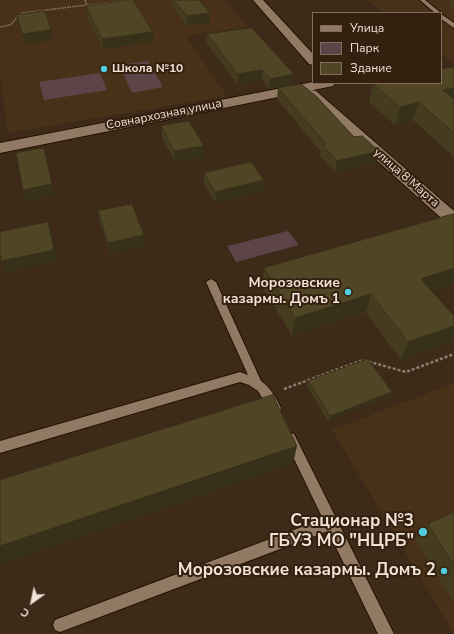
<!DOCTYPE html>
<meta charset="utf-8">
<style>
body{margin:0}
#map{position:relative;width:454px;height:634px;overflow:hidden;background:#3e2a18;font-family:"Nunito Sans",sans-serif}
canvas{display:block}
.legend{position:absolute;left:312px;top:12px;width:130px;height:72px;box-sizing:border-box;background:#33200e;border:1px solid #7f6e5e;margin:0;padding:5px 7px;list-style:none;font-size:12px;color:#f0e2d7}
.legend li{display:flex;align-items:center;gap:8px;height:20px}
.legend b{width:20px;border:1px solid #7f6e5e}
.north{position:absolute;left:12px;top:582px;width:40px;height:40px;-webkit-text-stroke:3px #33200e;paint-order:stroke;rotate:213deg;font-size:11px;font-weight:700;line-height:16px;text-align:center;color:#f0e2d7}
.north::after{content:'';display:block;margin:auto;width:14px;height:18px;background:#f0e2d7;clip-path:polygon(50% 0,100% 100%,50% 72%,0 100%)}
</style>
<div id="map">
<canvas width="454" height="634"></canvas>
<ul class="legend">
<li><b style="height:5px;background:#917964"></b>Улица</li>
<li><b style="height:11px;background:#5d4449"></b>Парк</li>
<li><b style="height:11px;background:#504625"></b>Здание</li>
</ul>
<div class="north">С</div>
</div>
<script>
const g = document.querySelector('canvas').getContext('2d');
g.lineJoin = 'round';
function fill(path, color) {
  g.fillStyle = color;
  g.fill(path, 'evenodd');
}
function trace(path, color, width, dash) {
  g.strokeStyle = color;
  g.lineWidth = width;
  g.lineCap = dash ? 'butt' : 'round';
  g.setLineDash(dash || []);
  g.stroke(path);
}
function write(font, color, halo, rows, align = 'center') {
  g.font = font + ' "Nunito Sans",sans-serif';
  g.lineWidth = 4;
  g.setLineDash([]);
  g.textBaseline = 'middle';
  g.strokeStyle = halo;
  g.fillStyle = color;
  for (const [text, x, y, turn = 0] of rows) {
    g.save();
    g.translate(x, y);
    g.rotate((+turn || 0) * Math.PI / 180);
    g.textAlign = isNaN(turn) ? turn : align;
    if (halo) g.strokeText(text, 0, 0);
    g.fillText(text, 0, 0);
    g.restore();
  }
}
const built = new Path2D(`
 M0,0H225L249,27L186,36L227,96L8,133L0,75Z
 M367,0H454V60H449L441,54V13H385Z
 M454,383V634L332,430Z`);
const green = new Path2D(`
 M148,61L163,87L132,93L119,65Z
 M100,73L107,90L44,100L39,82Z
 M288,231L299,245L236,262L227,246Z`);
const pathFar1 = new Path2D(`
 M85,0L87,5L132,0
 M0,27L10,25L22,13L87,5`);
const path = new Path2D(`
 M284,389L363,360L406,372L454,354`);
const service = new Path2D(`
 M420,0H425L441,13H435Z
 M441,14L454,23V28L441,19Z
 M211,279L216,282L261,381C271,388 276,398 281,408L279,412L275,413L271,412L258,391L249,385L240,382L0,453V441L240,372L248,375L206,282Z
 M290,433L294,434L394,634H378L328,531L60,632L55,630L53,625L55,620L60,618L323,519L284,438L286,434Z`);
const minor = new Path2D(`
 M253,0H263L313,54V65L309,64Z
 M311,90L316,91L454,211V225L448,224L306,97L305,94L306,91Z`);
const tertiary = new Path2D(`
 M313,82V83H335L333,86L328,87L0,153V143Z`);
const wall = new Path2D(`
 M171,0H199L210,13V23L187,26L171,4Z
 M451,0H454V10L450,8L452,1Z
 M86,6L153,32L154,42L103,49L87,15Z
 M207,34L294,74L293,84L269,89L262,80L237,84L207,44Z
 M454,67V157L413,120L395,125L369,102L373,84L378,83H377H441Z
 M278,88L377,162L335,173L320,156L321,152L277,99Z
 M161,126L204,146V157L175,162L162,137Z
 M204,173L263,191L216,203L204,185Z
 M98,211L145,246L110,254L100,222Z
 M264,268L432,291L454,316V336L451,342L401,360L366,312L292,336L262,286Z
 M308,381L392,392L390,397L328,421L307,386Z
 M454,512V603L415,539L428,524Z`);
const shadedWall = new Path2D(`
 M210,13V23L187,26V16Z
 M51,30L53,40L25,44L22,34Z
 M153,32L154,42L103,49L102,39Z
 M262,70V80L237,84V74Z
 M294,74L293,84L269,89L270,79Z
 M454,88V105L443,90Z
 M419,102L413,120L395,125L400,107Z
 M204,146V157L175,162L174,151Z
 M44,148L47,159L55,195L27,201L23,190Z
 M379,151L377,162L335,173L337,161Z
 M264,180L263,191L216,203L215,192Z
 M48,222L52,233L57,261L6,273L1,261Z
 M144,235L145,246L110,254L108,243Z
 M454,268V284L413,297L421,279Z
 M371,294L366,312L292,336L295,318Z
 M454,326V336L451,342L401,360L408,342Z
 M392,392L390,397L328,421L330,416Z
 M297,446L293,464L0,565V546Z`);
const building = new Path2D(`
 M133,0L153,32L102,39L86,6Z
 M174,0H199L210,13L187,16Z
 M45,11L51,30L22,34L17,15Z
 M252,28L294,74L270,79L262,70L237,74L207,34Z
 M454,67V88L443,90L454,99V133L419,102L400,107L373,84L380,83H441V69Z
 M301,84L317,97L354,137L362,136L379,151L337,161L322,145L326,144L278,88Z
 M189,121L204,146L174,151L161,126Z
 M44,148L52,184L23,190L16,153Z
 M251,162L264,180L215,192L204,173Z
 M132,204L144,235L108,243L98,211Z
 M454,214V268L421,279L454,316V326L408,342L371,294L295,318L264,268Z
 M48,222L54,250L1,261L0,253V232Z
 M368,359L392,392L330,416L308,381Z
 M273,395L297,446L0,546V480Z
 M454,512V566L428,524Z`);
const markers = [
 [104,69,4,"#54cadd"],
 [348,292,4,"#54cadd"],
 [423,532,5,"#54cadd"],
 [444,571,4,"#54cadd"]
];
const farPoinames = [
 ["Школа №10",112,69]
];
const farStreetnames = [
 ["Совнархозная улица",164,115,-11],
 ["улица 8 Марта",406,178,41]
];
const poiNames = [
 ["Морозовские",340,284],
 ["казармы. Домъ 1",340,300]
];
const nearPoinames = [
 ["Стационар №3",414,522],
 ["ГБУЗ МО \"НЦРБ\"",414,542],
 ["Морозовские казармы. Домъ 2",436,571]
];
fill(built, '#493018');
fill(green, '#5d4449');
trace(service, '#241202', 2);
trace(minor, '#241202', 2);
trace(tertiary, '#241202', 2);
trace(pathFar1, '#8d7b6c', 1.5, [1.5, 1]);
trace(path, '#8d7b6c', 2.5, [3, 2]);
fill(service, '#917964');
fill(minor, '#917964');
fill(tertiary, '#917964');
fill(wall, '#453c20');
fill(shadedWall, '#38311a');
fill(building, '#504625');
trace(building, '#38311a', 1);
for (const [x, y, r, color] of markers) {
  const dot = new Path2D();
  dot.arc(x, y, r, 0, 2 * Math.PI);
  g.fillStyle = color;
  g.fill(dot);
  trace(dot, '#33200e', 1.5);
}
write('bold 12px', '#f0e2d7', '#33200e', farPoinames, 'left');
write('12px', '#f0e2d7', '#33200e', farStreetnames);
write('bold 14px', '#f0e2d7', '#33200e', poiNames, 'right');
write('bold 17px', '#f0e2d7', '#33200e', nearPoinames, 'right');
</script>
